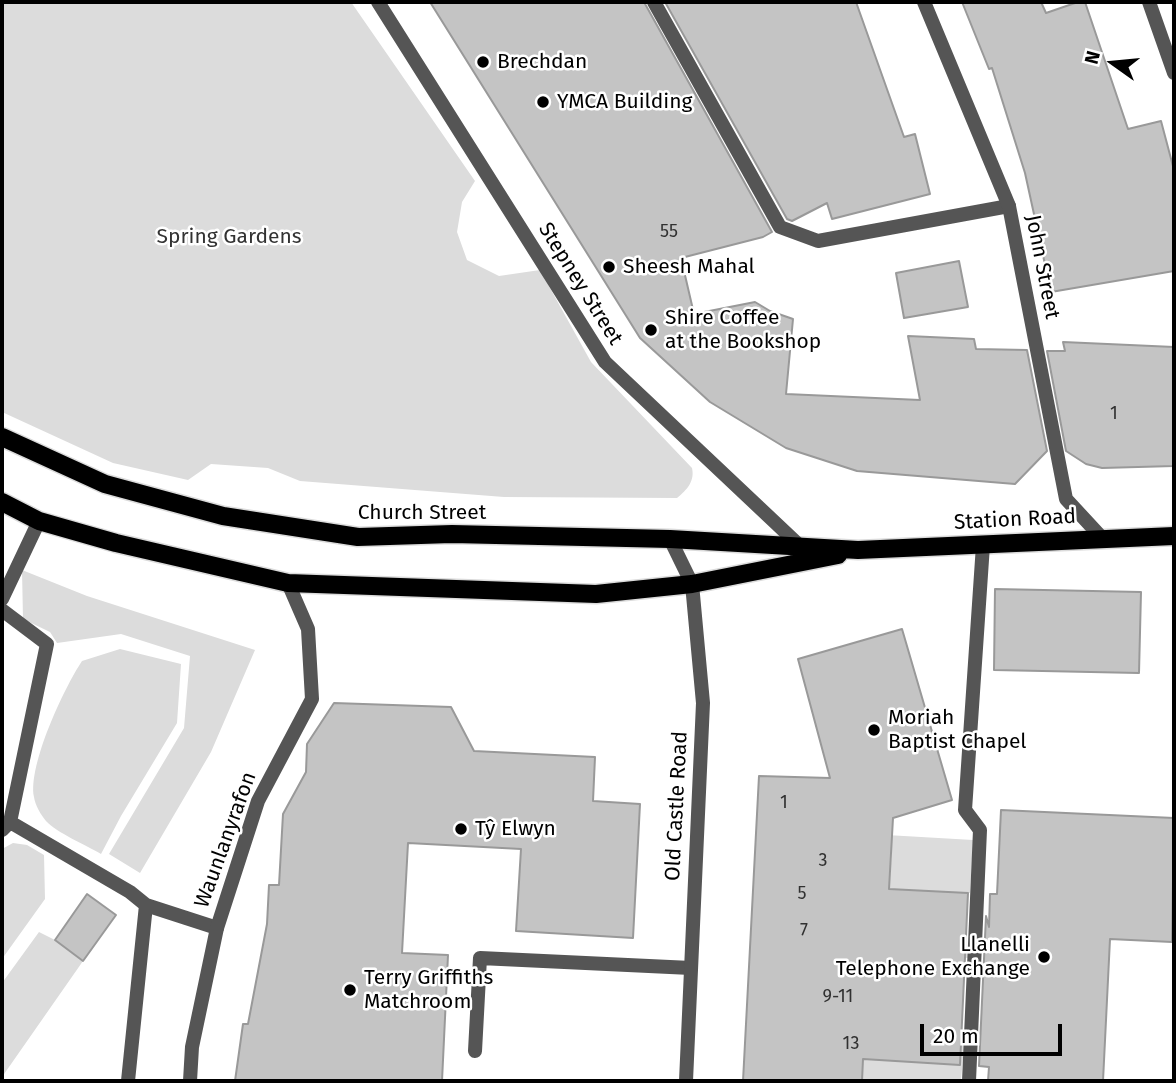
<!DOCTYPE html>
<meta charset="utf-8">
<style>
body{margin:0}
#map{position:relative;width:1176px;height:1083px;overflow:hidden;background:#fff;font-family:"Fira Sans",sans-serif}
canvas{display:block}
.frame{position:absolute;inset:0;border:4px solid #000;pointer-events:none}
.north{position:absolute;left:1078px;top:28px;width:70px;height:70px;-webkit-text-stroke:5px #fff;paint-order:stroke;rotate:285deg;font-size:19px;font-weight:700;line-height:28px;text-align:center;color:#000}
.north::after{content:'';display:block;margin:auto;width:24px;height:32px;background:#000;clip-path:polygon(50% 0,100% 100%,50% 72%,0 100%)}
.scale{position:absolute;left:920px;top:1024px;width:142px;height:32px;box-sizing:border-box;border:4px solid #000;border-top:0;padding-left:9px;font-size:21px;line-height:24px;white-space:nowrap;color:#000;-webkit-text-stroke:5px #fff;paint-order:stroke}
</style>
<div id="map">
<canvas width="1176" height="1083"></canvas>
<div class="frame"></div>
<div class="north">N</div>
<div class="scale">20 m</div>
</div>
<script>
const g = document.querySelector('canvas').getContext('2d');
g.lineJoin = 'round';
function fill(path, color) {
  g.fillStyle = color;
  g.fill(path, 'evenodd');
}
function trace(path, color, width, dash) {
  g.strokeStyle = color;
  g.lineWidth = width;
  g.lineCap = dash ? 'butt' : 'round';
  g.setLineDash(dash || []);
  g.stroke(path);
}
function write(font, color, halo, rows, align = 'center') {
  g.font = font + ' "Fira Sans",sans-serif';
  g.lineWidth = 5;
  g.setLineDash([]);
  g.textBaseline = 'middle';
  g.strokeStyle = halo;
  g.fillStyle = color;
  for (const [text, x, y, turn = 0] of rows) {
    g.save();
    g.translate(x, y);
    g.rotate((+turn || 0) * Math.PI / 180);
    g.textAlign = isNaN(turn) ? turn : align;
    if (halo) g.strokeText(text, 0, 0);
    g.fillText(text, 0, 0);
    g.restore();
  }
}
const green = new Path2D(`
 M2,2H351L475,181L462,202L457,232L467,260L499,276L540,270L591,362L692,468C695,481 687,490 677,498L504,497L300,481L268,468L211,464L188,480L113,463L2,412Z
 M22,570L87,596L255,650L211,752L140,873L109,854L184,728L190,656L121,634L57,643L50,632L23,619Z
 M120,649L181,664L177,723L121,816L101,854C86,845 57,833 46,821C41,815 35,805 34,797C28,765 64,688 82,661Z
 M852,833L973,840L970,893L909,890L905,946L969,950L968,958L856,951L851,877L890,879L892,849Z
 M13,843L27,845L44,855L45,899L2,959V849Z
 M39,932L55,940L83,961L2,1077V983Z
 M965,1033L961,1081H862V1068L791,1054Z`);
const building = new Path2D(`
 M430,2H644L772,232L763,237L681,258L694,314L755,302L770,311L793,319L786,394L920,400L908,336L974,339L976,349L1027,350L1047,451L1015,484L857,471L786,448L710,402L640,338Z
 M665,2H856L904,137L915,134L930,194L832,219L827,203L792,221L787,219Z
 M962,2H1041L1046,13L1078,2H1085L1128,129L1161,121L1174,170V271L1051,292L1025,173L992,68L989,69Z
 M959,261L968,307L904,318L896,273Z
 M1063,342L1174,347V466L1102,468L1086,464L1066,451L1047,351H1065Z
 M995,589L1141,592L1139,673L994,670Z
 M902,629L952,800L893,818L889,889L968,893L960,1065L863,1059L862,1081H743L759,776L830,778L798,659Z
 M334,703L451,707L474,751L595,757L593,801L640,804L633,938L516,931L521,849L408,843L402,953L448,955L442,1081H235L243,1024H248L267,924L269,885H279L283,814L306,772L307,744Z
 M1001,810L1174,818L1172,942L1110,939L1103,1081H988L989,1067L979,1066L986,916L989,927L990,894H997Z
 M87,894L116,915L83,961L55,940Z`);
const service = new Path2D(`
 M654,2L780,227L818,241L1009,206
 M1149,2L1174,73
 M2,599L39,521
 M2,610L47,644L10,822L2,830
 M10,822L130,892L146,905L217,928
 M475,1051L480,958L691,968
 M128,1081L146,905
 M969,1081L980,830L965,810L983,545`);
const minor = new Path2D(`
 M378,2L605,362L800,546
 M924,2L1009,206L1066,499L1103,539
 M670,539L692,584L703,703L686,1081
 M190,1081L192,1047L217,928L258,801L312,699L308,629L288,583`);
const primary = new Path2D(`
 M2,437L105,484L223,516L358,537L452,534L670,539L858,550L1174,536
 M2,502L39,521L116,543L288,583L596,594L692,584L838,555`);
const markers = [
 [483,62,7,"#000"],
 [543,102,7,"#000"],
 [609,267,7,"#000"],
 [651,330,7,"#000"],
 [874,730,7,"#000"],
 [461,829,7,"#000"],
 [1044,957,7,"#000"],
 [350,990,7,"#000"]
];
const numberNames = [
 ["55",669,232],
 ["1",1114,414],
 ["1",784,803],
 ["3",823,861],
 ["5",802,894],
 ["7",804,931],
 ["9-11",838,997],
 ["13",851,1044]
];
const poiNames = [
 ["Brechdan",497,62],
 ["YMCA Building",557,102],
 ["Sheesh Mahal",623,267],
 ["Shire Coffee",665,318],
 ["at the Bookshop",665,342],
 ["Moriah",888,718],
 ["Baptist Chapel",888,742],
 ["Tŷ Elwyn",475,829],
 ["Llanelli",1030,945,"right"],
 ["Telephone Exchange",1030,969,"right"],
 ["Terry Griffiths",364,978],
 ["Matchroom",364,1002]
];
const parkNames = [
 ["Spring Gardens",229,237]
];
const streetNames = [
 ["John Street",1042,267,79],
 ["Stepney Street",580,284,58],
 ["Church Street",422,513],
 ["Station Road",1015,520,-3],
 ["Old Castle Road",677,806,-87],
 ["Waunlanyrafon",226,840,-70]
];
fill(green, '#dcdcdc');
fill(building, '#c4c4c4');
trace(building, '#999', 2);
trace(primary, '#dbdbdb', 21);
trace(service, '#555', 14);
trace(minor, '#555', 14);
trace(primary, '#000', 18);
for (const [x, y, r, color] of markers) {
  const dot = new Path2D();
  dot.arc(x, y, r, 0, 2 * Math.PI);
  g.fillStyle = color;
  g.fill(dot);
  trace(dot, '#fff', 2.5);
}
write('18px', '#313131', null, numberNames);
write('21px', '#000', '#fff', poiNames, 'left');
write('21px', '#333', '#fff', parkNames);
write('21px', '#000', '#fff', streetNames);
</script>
